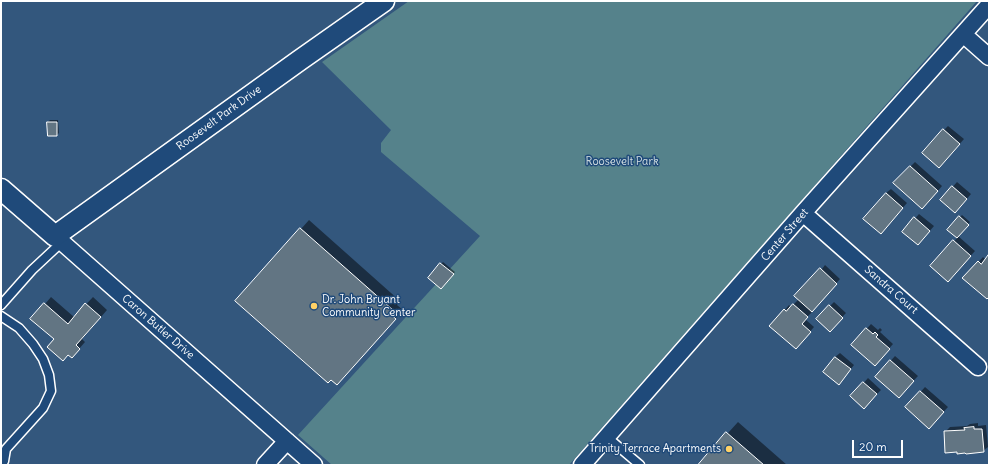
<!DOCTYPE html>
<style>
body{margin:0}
#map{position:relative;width:990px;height:466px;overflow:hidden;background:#33577d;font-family:Delius,sans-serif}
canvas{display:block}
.frame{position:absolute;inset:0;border:2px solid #fff;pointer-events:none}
.scale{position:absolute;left:852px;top:440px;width:51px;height:18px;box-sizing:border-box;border:2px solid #fff;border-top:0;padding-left:5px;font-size:12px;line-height:14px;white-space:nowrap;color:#fff;-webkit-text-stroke:3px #1f4a7a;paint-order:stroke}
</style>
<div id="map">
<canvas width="990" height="466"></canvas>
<div class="frame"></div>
<div class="scale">20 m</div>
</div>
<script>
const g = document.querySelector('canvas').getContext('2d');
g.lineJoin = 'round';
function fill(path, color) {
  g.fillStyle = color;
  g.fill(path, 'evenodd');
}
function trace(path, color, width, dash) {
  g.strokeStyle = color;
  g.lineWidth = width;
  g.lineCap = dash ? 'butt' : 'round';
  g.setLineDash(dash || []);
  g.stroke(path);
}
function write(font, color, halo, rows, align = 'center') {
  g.font = font + ' Delius,sans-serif';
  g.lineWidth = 3;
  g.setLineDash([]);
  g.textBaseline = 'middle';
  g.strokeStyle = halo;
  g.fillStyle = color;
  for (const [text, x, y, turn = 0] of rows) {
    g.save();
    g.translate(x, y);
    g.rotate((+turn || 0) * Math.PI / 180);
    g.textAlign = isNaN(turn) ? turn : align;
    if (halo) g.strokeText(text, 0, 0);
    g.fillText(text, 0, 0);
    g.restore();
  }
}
const green = new Path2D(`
 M409,1H977L569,465H332L298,435L480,236L381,152V143L391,130L322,62Z`);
const shadow = new Path2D(`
 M50,120H58L59,133L57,135L48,122Z
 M948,126L964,139L943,163L944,130Z
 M915,162L942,186L927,204L894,183Z
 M957,182L971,194L960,207L942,199Z
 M891,189L907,203L885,228L886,193Z
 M919,214L934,226L922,240L903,232Z
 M962,215L970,222L958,236L975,251L952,276L932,266L958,237L949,229Z
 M309,220L400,301L397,305L403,310L345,376L237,301Z
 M989,256V295L964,278L983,257L986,260Z
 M443,262L455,272L441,287V264Z
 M825,265L840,279L811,311L812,312L805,319L814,327L800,343L771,326L789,305L791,307L799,299Z
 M51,297L74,317L93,297L107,310L82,339L85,342L78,350L56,339L45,304Z
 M834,302L846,313L830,330L817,319Z
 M871,324L878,330L880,328L882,330L880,332L893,344L879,360L852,345Z
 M840,353L854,365L843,379L835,357Z
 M895,356L918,376L903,392L876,377Z
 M868,378L881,390L864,407L852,396Z
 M925,387L948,407L933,423L907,407Z
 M738,422L787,465H699Z
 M978,423V426L986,425L988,447L983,451L945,432L950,427L967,426L970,424Z`);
const building = new Path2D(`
 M47,122H57V136H48Z
 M943,129L960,144L939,168L922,153Z
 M910,166L938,191L922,209L893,183Z
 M952,186L967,199L955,213L940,200Z
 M886,193L903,208L881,234L863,219Z
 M959,216L969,225L957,238L947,230Z
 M914,217L930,231L918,245L902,232Z
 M300,228L393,310L389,313L396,319L337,385L331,380L328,383L235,301Z
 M953,240L971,256L948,282L930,266Z
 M989,254V297L987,299L962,278L978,261L981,264Z
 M440,263L454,274L441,289L428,278Z
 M820,268L837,284L812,312L794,296Z
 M44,303L68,324L85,303L101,317L76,345L80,349L72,358L68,355L63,361L47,347L54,339L30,319Z
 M793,304L808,317L802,324L811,332L796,349L769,326L784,309L786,311Z
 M829,305L843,318L830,332L816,319Z
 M866,328L873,334L875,332L878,335L876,337L890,349L875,366L851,345Z
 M835,357L851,369L839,385L823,372Z
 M890,360L914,381L899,398L875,377Z
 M863,382L877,394L864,409L850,396Z
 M920,391L944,412L929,429L905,407Z
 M974,427V429H982L984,452L966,454L965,453L957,454V452L945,453L944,431L965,430L964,428Z
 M726,432L764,465H698Z`);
const service = new Path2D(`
 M1,305L32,270L62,242
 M1,316L19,328L33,344L43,359L49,375L51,391L43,408L6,449L4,461L1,465
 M607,437L640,465`);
const minor = new Path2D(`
 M963,34L989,57
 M803,213L978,367
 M55,236L314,465
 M265,465L287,441
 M582,465L803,213L989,5`);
const tertiary = new Path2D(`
 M1,189L55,236L300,60L384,1`);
const markers = [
 [314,306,4,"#ffd166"],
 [729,449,4,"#ffd166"]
];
const streetNames = [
 ["Roosevelt Park Drive",219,118,-36],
 ["Center Street",785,235,-49],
 ["Sandra Court",891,290,41],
 ["Caron Butler Drive",158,327,41]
];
const parkNames = [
 ["Roosevelt Park",622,162]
];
const poiNames = [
 ["Dr. John Bryant",322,300],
 ["Community Center",322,313],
 ["Trinity Terrace Apartments",721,449,"right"]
];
fill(green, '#55828b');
fill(shadow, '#0007');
fill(building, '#627583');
trace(building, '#fff', 1);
trace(service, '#fff', 11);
trace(minor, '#fff', 19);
trace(tertiary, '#fff', 23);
trace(service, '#1f4a7a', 8);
trace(minor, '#1f4a7a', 16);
trace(tertiary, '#1f4a7a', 20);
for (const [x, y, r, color] of markers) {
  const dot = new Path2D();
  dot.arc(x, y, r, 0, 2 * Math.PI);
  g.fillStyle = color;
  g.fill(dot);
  trace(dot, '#1f4a7a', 1.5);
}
write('11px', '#fff', '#1f4a7a', streetNames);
write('11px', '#d4e0e2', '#1f4a7a', parkNames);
write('11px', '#fff', '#1f4a7a', poiNames, 'left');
</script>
